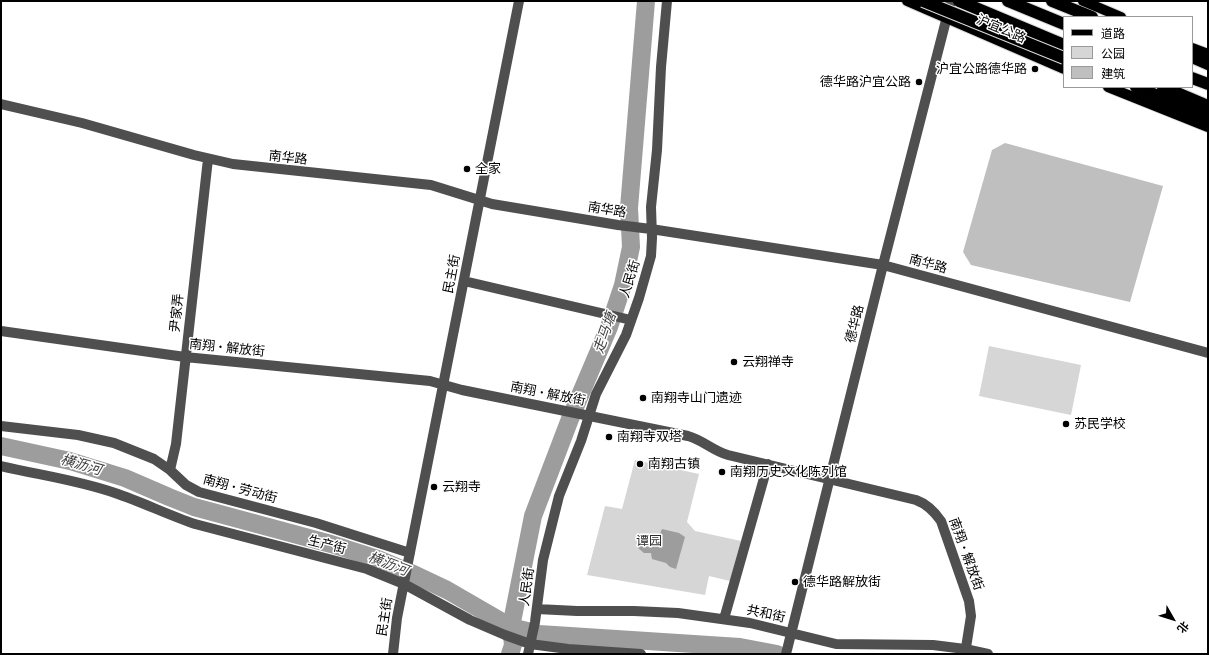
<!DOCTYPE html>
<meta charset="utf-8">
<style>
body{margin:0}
#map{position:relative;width:1209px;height:655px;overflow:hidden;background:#fff;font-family:Raleway,"Noto Sans SC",sans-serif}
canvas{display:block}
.frame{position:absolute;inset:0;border:2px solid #000;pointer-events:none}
.legend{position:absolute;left:1063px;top:16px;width:130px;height:72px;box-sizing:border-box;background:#fff;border:1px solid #999;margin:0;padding:5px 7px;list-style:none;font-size:12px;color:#000}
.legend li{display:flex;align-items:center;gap:8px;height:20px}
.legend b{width:20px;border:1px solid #999}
.north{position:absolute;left:1153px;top:599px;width:40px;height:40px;-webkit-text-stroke:3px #fff;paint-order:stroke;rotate:129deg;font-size:11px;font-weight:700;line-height:16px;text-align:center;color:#000}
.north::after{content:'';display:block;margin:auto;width:14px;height:18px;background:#000;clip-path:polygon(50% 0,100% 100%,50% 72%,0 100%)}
</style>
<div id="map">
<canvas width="1209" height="655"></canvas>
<div class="frame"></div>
<ul class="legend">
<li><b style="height:5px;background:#000"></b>道路</li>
<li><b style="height:11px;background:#d6d6d6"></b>公园</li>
<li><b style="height:11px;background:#bfbfbf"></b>建筑</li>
</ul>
<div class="north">北</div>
</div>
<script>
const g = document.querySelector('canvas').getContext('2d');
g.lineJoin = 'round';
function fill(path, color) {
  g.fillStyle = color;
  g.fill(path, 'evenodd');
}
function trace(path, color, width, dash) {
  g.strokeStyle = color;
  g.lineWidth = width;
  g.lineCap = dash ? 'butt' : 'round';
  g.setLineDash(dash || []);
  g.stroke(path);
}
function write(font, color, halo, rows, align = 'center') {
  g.font = font + ' Raleway,"Noto Sans SC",sans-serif';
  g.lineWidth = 3;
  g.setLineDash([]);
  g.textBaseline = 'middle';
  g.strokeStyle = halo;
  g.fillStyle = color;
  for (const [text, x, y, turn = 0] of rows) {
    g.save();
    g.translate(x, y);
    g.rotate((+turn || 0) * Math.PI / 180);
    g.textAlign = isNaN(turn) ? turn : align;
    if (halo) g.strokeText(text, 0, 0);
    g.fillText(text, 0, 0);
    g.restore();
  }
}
const green = new Path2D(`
 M989,346L1081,365L1071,415L979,396Z
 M635,460L699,474L687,522L695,531L741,541L730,581L709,576L705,595L587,575L605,506L622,509Z`);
const water = new Path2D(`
 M662,529L679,533L685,537L676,569L670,567L666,563L652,559L651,553H644L638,548L641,537L649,539L659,536Z`);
const river = new Path2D(`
 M1,446L70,461L125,478L169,497L194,507L331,544L378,559L411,573L447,590L511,627L539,634L740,647L777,654
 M510,654L513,645L511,627L533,516L570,419L609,327L623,285L631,247L629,208L646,1`);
const building = new Path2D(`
 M1005,143L1163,186L1130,302L971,265L963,252L992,150Z`);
const minor = new Path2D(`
 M1,104L82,123L194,155L233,164L431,185L492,204L618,225L651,229L883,265L1208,353
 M464,281L631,320
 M1,331L185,357L430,381L462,390L688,436C703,440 713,451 728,455L916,500C927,504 934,511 941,521L969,601L971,616L965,654
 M1,426L78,435L114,443L154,459L170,470L186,485L199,492L316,523L410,553
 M1,466C39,475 78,480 115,493C142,502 168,515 195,524L367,569L404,584L470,620L505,635L530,644L568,649L641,654
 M170,470L176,444L208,159
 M537,609L577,611H634L678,613L750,623L836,644L933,645L965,649L988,654
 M724,619L768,464
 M393,654L397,618L519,1
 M528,654L535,622L543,560L559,496L581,441L596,394L626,335L639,298L651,256L652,238L651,207L657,150L661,67L667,1
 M786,654L883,265L951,1`);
const major = new Path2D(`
 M907,1L1064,69
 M1083,1L1121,17
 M1192,48L1208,54
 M1108,87L1208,127`);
const highway = new Path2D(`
 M959,1L1064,45
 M1008,1L1064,24
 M1052,1L1092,17
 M1192,57L1208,64
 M1192,78L1208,84
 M1136,87L1208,116
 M1163,87L1208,106`);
const highwayBridge = new Path2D(`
 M923,1L1064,58`);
const markers = [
 [1035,69,4,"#000"],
 [919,82,4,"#000"],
 [467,169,4,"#000"],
 [734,362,4,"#000"],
 [643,398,4,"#000"],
 [1066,424,4,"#000"],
 [609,437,4,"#000"],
 [640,464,4,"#000"],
 [722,472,4,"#000"],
 [434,487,4,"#000"],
 [795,582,4,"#000"]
];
const streetNames = [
 ["沪宜公路",1001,29,23],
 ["南华路",288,158,6],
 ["南华路",607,210,9],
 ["南华路",928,264,15],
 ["民主街",452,274,-79],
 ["人民街",630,279,-73],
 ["尹家弄",177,313,-84],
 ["德华路",855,324,-76],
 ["南翔 • 解放街",227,348,6],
 ["南翔 • 解放街",548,394,11],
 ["南翔 • 劳动街",240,489,15],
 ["生产街",327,545,14],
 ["南翔 • 解放街",966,554,70],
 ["人民街",527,587,-82],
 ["共和街",766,614,12],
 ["民主街",385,617,-81]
];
const poiNames = [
 ["沪宜公路德华路",1027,69,"right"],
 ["德华路沪宜公路",911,82,"right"],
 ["全家",475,169],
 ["云翔禅寺",742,362],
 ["南翔寺山门遗迹",651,398],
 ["苏民学校",1074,424],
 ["南翔寺双塔",617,437],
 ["南翔古镇",648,464],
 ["南翔历史文化陈列馆",730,472],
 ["云翔寺",442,487],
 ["德华路解放街",803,582]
];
const parkNames = [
 ["谭园",649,541]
];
const waterNames = [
 ["走马塘",605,333,-71],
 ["横沥河",81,465,16],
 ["横沥河",388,564,21]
];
fill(green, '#d6d6d6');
fill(water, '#9d9d9d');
trace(river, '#9d9d9d', 18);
fill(building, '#bfbfbf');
trace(major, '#dbdbdb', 12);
trace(highway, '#dbdbdb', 14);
trace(minor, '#4f4f4f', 10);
trace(major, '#000', 10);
trace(highway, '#000', 12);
trace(highwayBridge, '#dbdbdb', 14, []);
trace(highwayBridge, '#000', 12);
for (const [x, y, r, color] of markers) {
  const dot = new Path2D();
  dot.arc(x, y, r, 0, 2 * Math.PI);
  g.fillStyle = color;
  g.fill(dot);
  trace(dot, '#fff', 1.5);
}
write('13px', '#000', '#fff', streetNames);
write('13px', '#000', '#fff', poiNames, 'left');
write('13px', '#2d2d2d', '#fff', parkNames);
write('italic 14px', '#3e3e3e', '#fff', waterNames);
</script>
